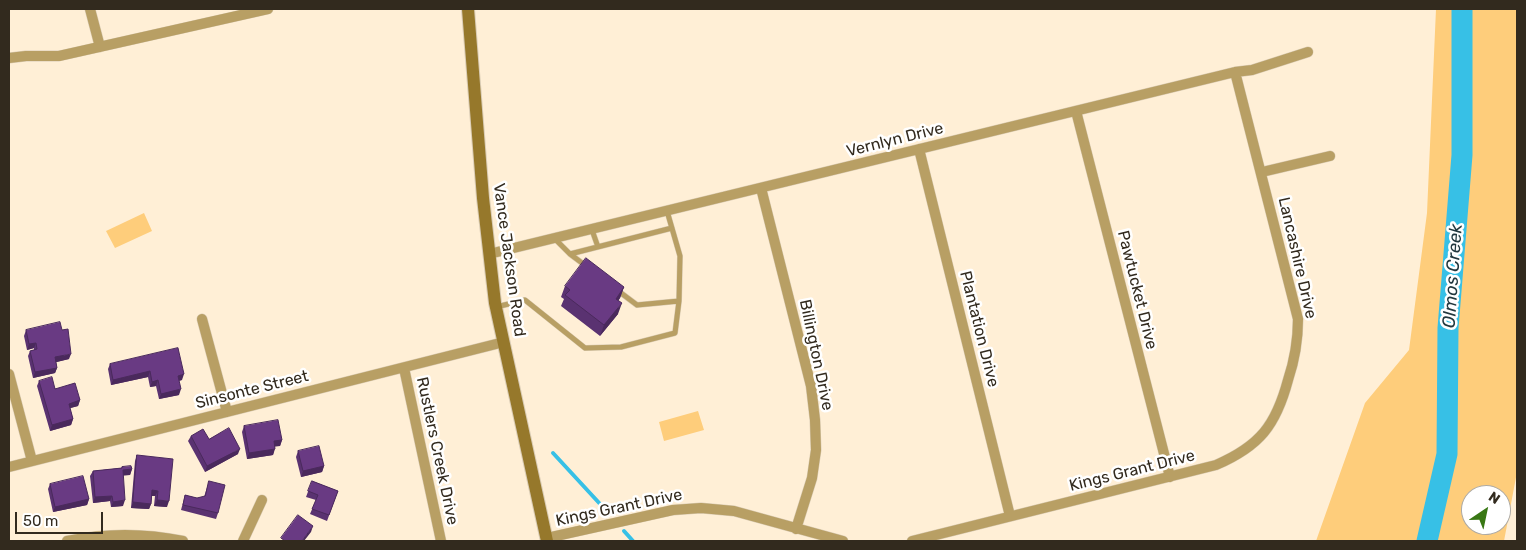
<!DOCTYPE html>
<style>
body{margin:0}
#map{position:relative;width:1526px;height:550px;overflow:hidden;background:#ffefd6;font-family:Rubik,sans-serif}
canvas{display:block}
.frame{position:absolute;inset:0;border:10px solid #322a1e;pointer-events:none}
.north{position:absolute;left:1461px;top:485px;width:50px;height:50px;box-sizing:border-box;background:#fff;border:1px solid #adaaa5;border-radius:50%;rotate:34deg;font-size:14px;font-weight:700;line-height:20px;text-align:center;color:#322a1e}
.north::after{content:'';display:block;margin:auto;width:18px;height:22px;background:#387714;clip-path:polygon(50% 0,100% 100%,50% 72%,0 100%)}
.scale{position:absolute;left:15px;top:512px;width:88px;height:22px;box-sizing:border-box;border:2px solid #322a1e;border-top:0;padding-left:6px;font-size:15px;line-height:18px;white-space:nowrap;color:#322a1e;-webkit-text-stroke:4px #fff;paint-order:stroke}
</style>
<div id="map">
<canvas width="1526" height="550"></canvas>
<div class="frame"></div>
<div class="north">N</div>
<div class="scale">50 m</div>
</div>
<script>
const g = document.querySelector('canvas').getContext('2d');
g.lineJoin = 'round';
function fill(path, color) {
  g.fillStyle = color;
  g.fill(path, 'evenodd');
}
function trace(path, color, width, dash) {
  g.strokeStyle = color;
  g.lineWidth = width;
  g.lineCap = dash ? 'butt' : 'round';
  g.setLineDash(dash || []);
  g.stroke(path);
}
function write(font, color, halo, rows, align = 'center') {
  g.font = font + ' Rubik,sans-serif';
  g.lineWidth = 5;
  g.setLineDash([]);
  g.textBaseline = 'middle';
  g.strokeStyle = halo;
  g.fillStyle = color;
  for (const [text, x, y, turn = 0] of rows) {
    g.save();
    g.translate(x, y);
    g.rotate((+turn || 0) * Math.PI / 180);
    g.textAlign = isNaN(turn) ? turn : align;
    if (halo) g.strokeText(text, 0, 0);
    g.fillText(text, 0, 0);
    g.restore();
  }
}
const green = new Path2D(`
 M1436,9H1517V472L1504,541H1316L1365,403L1409,350L1427,213ZM1471,495H1501V525H1471Z
 M144,213L152,231L115,248L106,231Z
 M698,411L704,430L664,441L659,422Z`);
const stream = new Path2D(`
 M553,453L601,505
 M624,531L633,541`);
const river = new Path2D(`
 M1427,541L1447,454L1448,328L1462,155V9`);
const lane = new Path2D(`
 M592,230L598,247
 M555,239L570,254L586,266
 M570,254L672,228
 M617,290L637,305L679,301
 M496,307L525,300L585,348L621,347L675,333L679,301L680,256L667,211`);
const street = new Path2D(`
 M90,9L100,47
 M9,58L26,56H59L268,9
 M1076,111L1170,477
 M919,149L1010,516
 M1262,172L1330,156
 M761,188L811,386L815,420L816,450L812,478L796,529
 M489,254L1235,72L1252,70L1308,52
 M202,319L227,412
 M404,368L441,541
 M9,374L32,461
 M9,467L504,342
 M547,538L673,510L701,508L734,511L843,541
 M67,541C106,533 144,533 183,541
 M243,541L262,500
 M912,541L1216,465C1260,446 1276,425 1288,380C1295,359 1298,342 1298,319L1235,72`);
const secondary = new Path2D(`
 M468,9L483,198L495,303L547,541`);
const wall = new Path2D(`
 M565,286L624,287L620,298L618,301V314L600,336L561,306L564,299L561,297Z
 M26,330L69,359L56,362L57,368L55,373L33,378L28,356L30,351L34,350V348L27,350L24,336Z
 M178,348L182,380L179,381V395L159,399L156,386L150,387L148,377L111,385L108,369L110,364Z
 M39,381L80,400L78,406L70,408L73,419L71,425L50,431L37,386Z
 M244,426L282,440L280,446H275L273,455L247,459L242,432Z
 M191,436L209,439L238,454L205,472L188,441Z
 M298,451L324,466L322,472L301,477L296,457Z
 M137,455L167,507L154,506L155,496H152L151,504L149,509L131,508L135,461Z
 M122,467L132,469L130,475H123V506L111,507L110,501L93,503L90,476L93,471L121,468Z
 M209,481L218,513L216,519L181,510L185,495L197,498L204,497Z
 M312,481L338,491L327,521L310,514L316,500L306,497Z
 M50,484L89,499L87,505L53,512L48,489Z`);
const shadedWall = new Path2D(`
 M624,287L620,298L612,310L616,299Z
 M622,303L618,314L600,336L604,325Z
 M36,343L34,348L27,350L29,344Z
 M71,354L69,359L53,363L55,357Z
 M57,368L55,373L33,378L35,372Z
 M150,371L148,377L111,385L113,380Z
 M184,374L182,380L176,381L178,376Z
 M158,380L156,386L150,387L152,382Z
 M181,389L179,395L159,399L161,394Z
 M80,400L78,406L67,409L69,404Z
 M73,419L71,425L50,431L52,425Z
 M282,440L280,446L272,447L274,441Z
 M240,449L238,454L205,472L207,466Z
 M275,449L273,455L247,459L249,453Z
 M324,466L322,472L301,477L303,471Z
 M132,469L130,475L120,476L123,470Z
 M152,490L158,491L155,496H150Z
 M112,496L110,501L93,503L95,497Z
 M89,499L87,505L53,512L55,507Z
 M125,500L123,506L111,507L113,502Z
 M157,500L169,501L167,507L154,506Z
 M133,502L151,504L149,509L131,508Z
 M313,526L311,532L304,541H302Z`);
const building = new Path2D(`
 M586,258L624,287L616,299L622,303L604,325L565,295L570,290L565,286Z
 M60,322L62,330L68,329L71,354L55,357L57,368L35,372L30,351L37,349L36,343L29,344L26,330Z
 M178,348L184,374L178,376L181,389L161,394L158,380L152,382L150,371L113,380L110,364Z
 M52,377L55,389L75,383L80,400L69,404L73,419L52,425L39,381Z
 M278,420L282,440L274,441L275,449L249,453L244,426Z
 M229,428L240,449L207,466L191,436L203,429L209,439Z
 M319,446L324,466L303,471L298,451Z
 M137,455L173,459L169,501L157,500L158,491L152,490L151,504L133,502Z
 M131,466L132,469L123,470L125,500L113,502L112,496L95,497L93,471L122,468V467Z
 M83,476L89,499L55,507L50,484Z
 M209,481L225,485L218,513L183,505L185,495L197,498L205,496Z
 M312,481L338,491L329,515L312,509L318,495L308,491Z
 M298,515L313,526L302,541H285L281,538Z`);
const streetNames = [
 ["Vernlyn Drive",895,140,-14],
 ["Lancashire Drive",1297,258,77],
 ["Vance Jackson Road",509,260,82],
 ["Pawtucket Drive",1137,290,76],
 ["Plantation Drive",979,329,76],
 ["Billington Drive",816,355,78],
 ["Sinsonte Street",252,390,-14],
 ["Rustlers Creek Drive",437,451,78],
 ["Kings Grant Drive",1132,471,-14],
 ["Kings Grant Drive",619,508,-12]
];
const waterNames = [
 ["Olmos Creek",1453,276,-86]
];
fill(green, '#fecd7b');
trace(stream, '#37c0e6', 4);
trace(river, '#37c0e6', 21);
trace(lane, '#daccb5', 6);
trace(street, '#daccb5', 11);
trace(secondary, '#daccb5', 14);
trace(lane, '#b89f64', 5);
trace(street, '#b89f64', 10);
trace(secondary, '#96782b', 12);
fill(wall, '#5a3271');
fill(shadedWall, '#4a295c');
fill(building, '#693a83');
trace(building, '#4a295c', 1);
write('16px', '#322a1e', '#fff', streetNames);
write('italic 18px', '#22383f', '#fff', waterNames);
</script>
